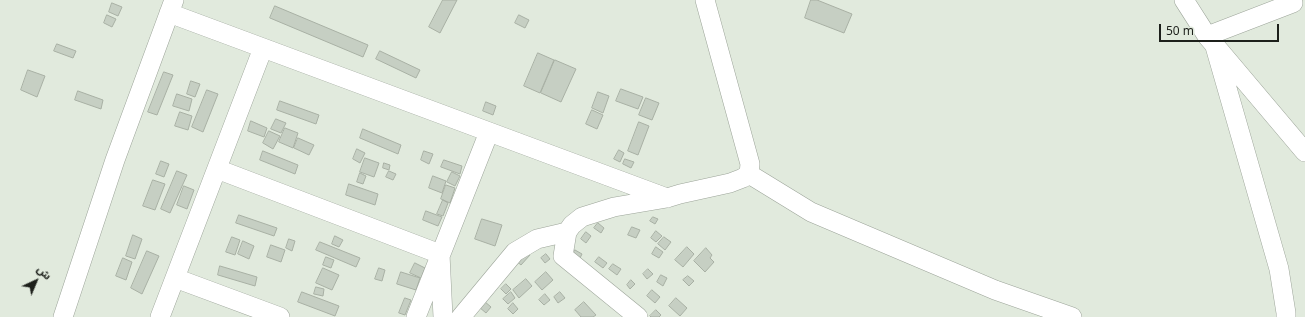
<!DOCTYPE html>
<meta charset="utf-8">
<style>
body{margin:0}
#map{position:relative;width:1305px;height:317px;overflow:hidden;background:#e1eadd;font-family:"Noto Sans","Noto Sans Arabic",sans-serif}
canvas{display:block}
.north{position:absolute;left:16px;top:261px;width:40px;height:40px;-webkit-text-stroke:3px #e1eadd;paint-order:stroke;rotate:44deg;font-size:11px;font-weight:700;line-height:16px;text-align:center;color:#1d201b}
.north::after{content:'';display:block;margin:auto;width:14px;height:18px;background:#1d201b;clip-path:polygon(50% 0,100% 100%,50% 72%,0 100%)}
.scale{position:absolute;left:1159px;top:24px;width:120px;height:18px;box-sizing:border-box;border:2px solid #1d201b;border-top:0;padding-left:5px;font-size:12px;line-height:14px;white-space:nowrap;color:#1d201b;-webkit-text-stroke:3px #e1eadd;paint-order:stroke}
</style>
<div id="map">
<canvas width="1305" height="317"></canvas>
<div class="north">ش</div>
<div class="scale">50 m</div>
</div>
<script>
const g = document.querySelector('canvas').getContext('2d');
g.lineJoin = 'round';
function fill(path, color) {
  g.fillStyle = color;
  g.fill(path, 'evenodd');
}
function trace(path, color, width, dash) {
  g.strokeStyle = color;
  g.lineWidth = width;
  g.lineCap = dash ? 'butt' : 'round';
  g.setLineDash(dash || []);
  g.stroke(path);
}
const building = new Path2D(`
 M443,0H457L440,33L429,27Z
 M811,0H817L852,14L844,33L805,18Z
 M112,3L122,7L118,16L109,12Z
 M275,6L368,45L363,57L270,18Z
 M107,15L116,19L112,27L104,23Z
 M519,15L529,20L525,28L515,23Z
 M57,44L76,51L73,58L54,51Z
 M380,51L420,70L416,78L376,59Z
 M538,53L554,60L540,93L524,86Z
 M555,60L576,69L561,102L541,93Z
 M28,70L45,76L37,97L21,90Z
 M164,72L173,75L157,115L148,112Z
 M191,81L200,84L195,97L187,94Z
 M621,89L643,97L638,109L616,101Z
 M207,90L218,94L203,132L192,127Z
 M78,91L103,100L101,109L75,100Z
 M598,92L609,96L603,113L592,108Z
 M177,94L192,99L189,111L173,106Z
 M646,98L659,103L652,120L639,115Z
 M280,101L319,115L316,124L277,110Z
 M486,102L496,106L493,115L483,111Z
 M592,110L603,115L597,129L586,124Z
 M180,112L192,116L188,130L175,126Z
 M276,119L286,123L281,133L271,129Z
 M251,121L267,128L264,137L248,131Z
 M639,122L649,126L638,155L628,151Z
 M285,128L298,133L293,148L279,142Z
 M363,129L401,145L398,154L360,138Z
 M269,131L280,136L273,149L263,143Z
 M298,138L314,145L309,155L294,148Z
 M357,149L365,153L360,163L353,159Z
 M619,150L624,153L620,162L614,159Z
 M263,151L298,165L295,174L260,160Z
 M424,151L433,154L429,164L421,160Z
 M365,158L379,163L374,177L360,172Z
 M625,159L634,162L631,168L623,164Z
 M444,160L462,166L460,174L441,167Z
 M161,161L169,164L164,177L156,174Z
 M384,163L390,165L389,170L383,168Z
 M177,171L187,175L170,213L161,209Z
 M389,171L396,174L393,180L386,177Z
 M452,172L460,176L455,186L447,182Z
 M360,173L366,176L363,184L357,182Z
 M433,176L446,181L442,193L429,188Z
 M153,180L165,184L155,210L143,206Z
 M349,184L378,194L375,205L346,195Z
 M446,185L455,188L450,203L441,199Z
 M184,186L194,190L187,209L177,205Z
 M443,200L448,203L443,216L437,214Z
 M426,211L442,217L438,226L423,220Z
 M239,215L277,228L274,236L236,223Z
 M653,217L658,219L655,224L650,221Z
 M482,219L502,225L495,246L475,239Z
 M598,223L604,228L601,233L594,228Z
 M632,227L640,230L636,238L628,235Z
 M656,231L662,236L656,242L651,238Z
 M586,232L591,236L586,243L581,239Z
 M133,235L142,239L135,259L126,256Z
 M335,236L343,240L339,247L332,244Z
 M232,237L240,240L235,255L226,252Z
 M664,237L671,242L665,250L658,244Z
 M289,239L295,241L292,251L286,248Z
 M243,241L254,246L249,259L238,254Z
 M320,242L360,258L356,267L316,250Z
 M271,245L285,250L281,262L267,257Z
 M656,247L663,252L659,258L652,254Z
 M687,247L694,254L683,267L675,260Z
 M706,248L712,255L710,258L714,262L705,272L694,261Z
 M524,250L530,255L521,265L515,260Z
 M575,250L582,254L580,258L573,255Z
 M147,251L159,256L142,294L131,288Z
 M546,254L550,259L545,263L541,258Z
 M326,257L334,260L331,268L323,265Z
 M599,257L607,263L603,268L595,262Z
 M123,258L132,262L126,280L116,276Z
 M415,263L425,268L421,278L410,273Z
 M613,264L621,269L617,275L609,269Z
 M220,266L257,277L255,286L218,275Z
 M323,268L339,275L332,290L316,283Z
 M379,268L385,270L382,281L375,279Z
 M648,269L653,274L647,279L643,274Z
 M401,272L420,278L416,290L397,284Z
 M546,272L553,280L542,290L535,282Z
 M661,275L667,278L663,286L657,282Z
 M688,276L694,281L689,286L683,280Z
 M526,279L532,286L519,298L513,290Z
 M631,280L635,284L630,289L627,285Z
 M506,284L511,289L506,294L501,289Z
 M316,287L324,289L323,296L314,294Z
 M652,290L660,297L655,303L647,296Z
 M302,292L339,306L335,316L298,302Z
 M511,292L515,298L508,304L503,299Z
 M560,292L565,298L558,303L554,297Z
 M545,294L550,300L544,305L539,300Z
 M405,298L411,300L405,315L399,313Z
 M676,298L687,308L680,316L669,306Z
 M484,301L491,307L486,313L479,307Z
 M584,302L596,315L593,317H581L575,310Z
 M513,303L518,309L513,314L508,309Z
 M656,310L661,315L659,317H651L650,316Z`);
const street = new Path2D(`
 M1184,0L1207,36L1305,152
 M169,13L667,198
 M1207,36L1293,3L1292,0
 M1214,43L1279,269L1286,313V317
 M217,169L440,254L443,317
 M749,174L811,212L995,290L1072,317
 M175,278L280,317
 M63,317L115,160L174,0
 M160,317L263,48
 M416,317L489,132
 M461,317L515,252L537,239L567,232
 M638,317L563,256L567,232L572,225L582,217L614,207L667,198L680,194L730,183L743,178L749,174L750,164L705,0`);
fill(building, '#c6cfc3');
trace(building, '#a8b0a4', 1);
trace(street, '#9ca499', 20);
trace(street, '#fff', 19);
</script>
